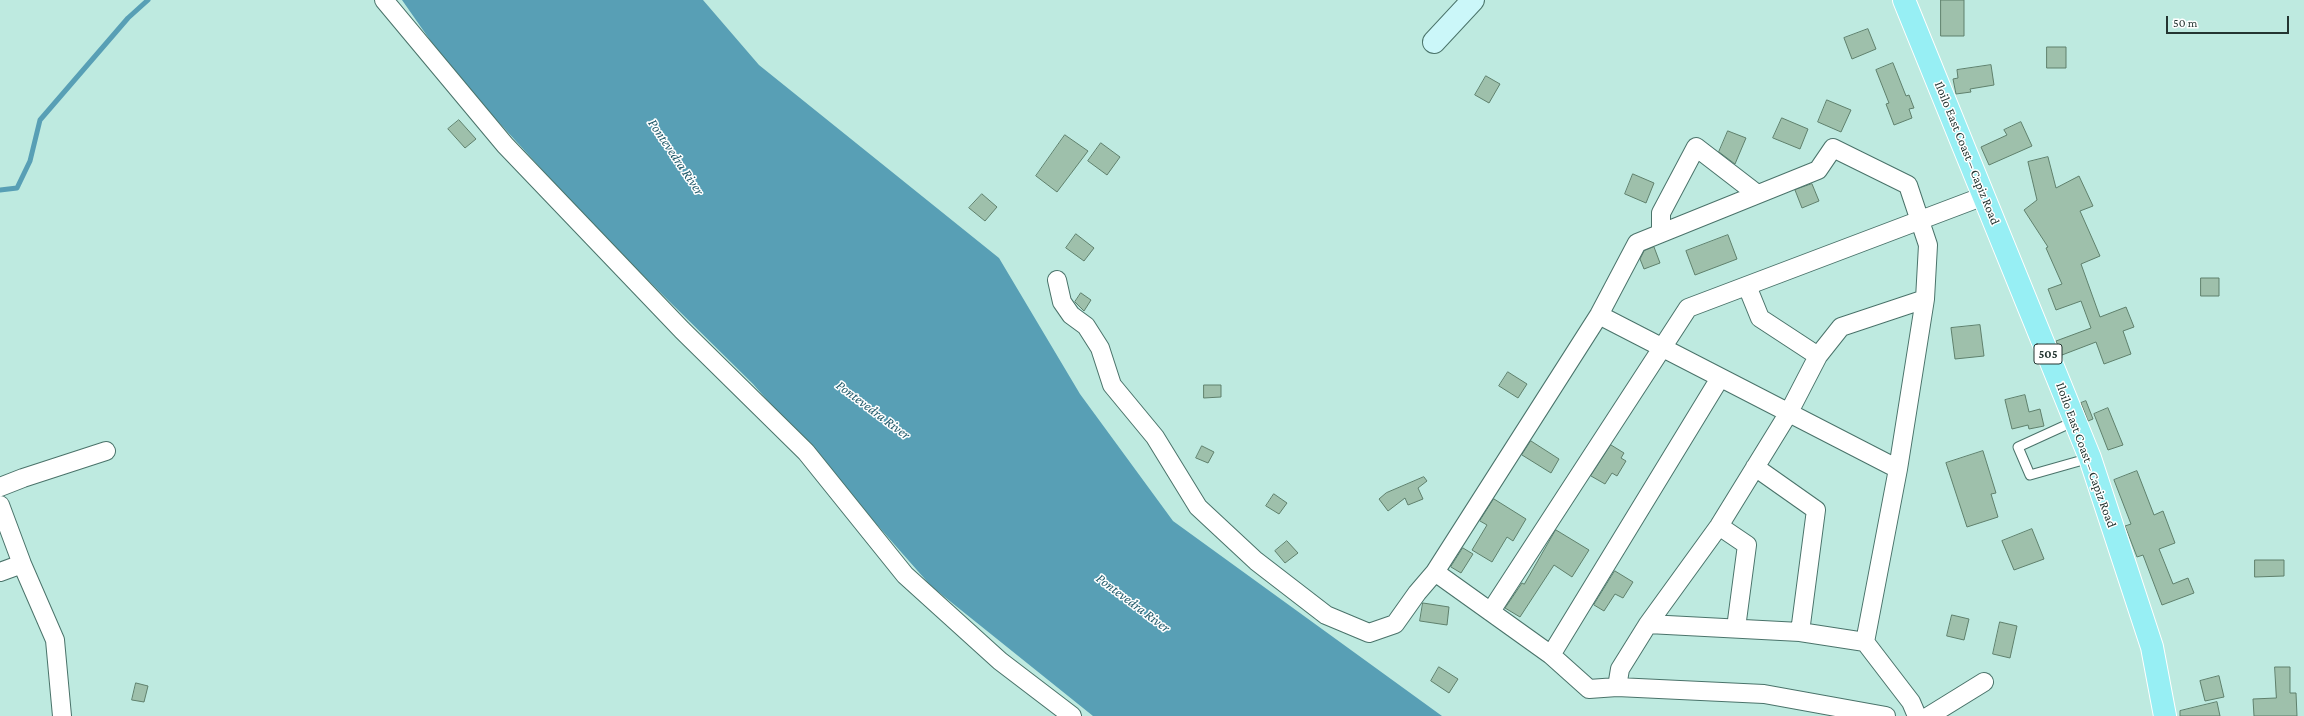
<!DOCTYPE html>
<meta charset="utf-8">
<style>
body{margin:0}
#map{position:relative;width:2304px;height:716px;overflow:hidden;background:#beeae0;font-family:"Crimson Pro",serif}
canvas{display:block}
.scale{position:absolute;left:2166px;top:16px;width:123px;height:18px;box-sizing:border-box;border:2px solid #243531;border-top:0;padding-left:5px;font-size:12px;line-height:14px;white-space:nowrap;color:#243531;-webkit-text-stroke:3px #fff;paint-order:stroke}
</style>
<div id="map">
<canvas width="2304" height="716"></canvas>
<div class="scale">50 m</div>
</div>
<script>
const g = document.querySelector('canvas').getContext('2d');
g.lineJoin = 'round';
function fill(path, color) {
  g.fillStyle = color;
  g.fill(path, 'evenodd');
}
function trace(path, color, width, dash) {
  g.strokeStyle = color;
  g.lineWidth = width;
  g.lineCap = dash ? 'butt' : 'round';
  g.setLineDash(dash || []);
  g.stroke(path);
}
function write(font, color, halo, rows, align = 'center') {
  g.font = font + ' "Crimson Pro",serif';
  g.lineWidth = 3;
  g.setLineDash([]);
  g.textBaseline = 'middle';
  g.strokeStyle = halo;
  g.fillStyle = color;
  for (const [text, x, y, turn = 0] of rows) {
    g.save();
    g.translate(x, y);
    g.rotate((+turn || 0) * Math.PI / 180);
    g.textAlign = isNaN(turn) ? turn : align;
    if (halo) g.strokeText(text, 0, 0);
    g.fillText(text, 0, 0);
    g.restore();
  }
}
const water = new Path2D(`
 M402,0H703L759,65L999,258L1080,394L1173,521L1442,716H1093L931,586L753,384L598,231L451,70Z`);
const stream = new Path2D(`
 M0,190L17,188L30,161L40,120L128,18L148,0`);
const building = new Path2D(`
 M1941,0H1964V36H1941Z
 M1868,29L1876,49L1852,59L1844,38Z
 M2047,47H2066V68H2047Z
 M1893,63L1906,96L1909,95L1914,108L1909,109L1912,118L1894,125L1886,104L1889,103L1876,70Z
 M1991,65L1994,85L1970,89L1971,92L1956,94L1953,79L1958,78L1957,70Z
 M1486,76L1500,84L1489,103L1475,95Z
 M1827,100L1851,110L1841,132L1818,122Z
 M1782,118L1808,129L1800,149L1773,138Z
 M459,120L476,139L465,148L448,129Z
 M2021,122L2032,146L1989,165L1981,147L2007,135L2004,130Z
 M1728,131L1746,138L1735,164L1719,152Z
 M1065,135L1088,151L1057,192L1036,176Z
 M1101,143L1120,157L1107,175L1088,161Z
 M2048,157L2056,188L2079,176L2093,206L2080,211L2100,256L2081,264L2100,317L2126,307L2134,327L2123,331L2131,354L2104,364L2096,342L2062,355L2056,341L2091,328L2081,301L2056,310L2048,289L2062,284L2046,248L2048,247L2024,210L2037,200L2028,162Z
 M1633,174L1654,183L1646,203L1625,194Z
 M1812,184L1819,201L1802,208L1795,190Z
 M982,194L997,207L985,221L969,208Z
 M1076,234L1094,248L1084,261L1066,248Z
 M1728,235L1737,259L1695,275L1686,251Z
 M1654,247L1660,263L1644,269L1640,259L1644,251Z
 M2201,278H2219V296H2201Z
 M1081,293L1091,300L1084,311L1075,302Z
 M1980,325L1984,356L1955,359L1951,328Z
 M1508,372L1527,384L1518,398L1499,386Z
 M1204,385H1221V397L1204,398Z
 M2025,395L2029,412L2040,409L2044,426L2029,429L2028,425L2012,429L2005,400Z
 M2086,401L2093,419L2088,421L2081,403Z
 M2108,408L2123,445L2108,450L2094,414Z
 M1531,441L1559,459L1551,473L1522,455Z
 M1611,445L1624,453L1621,458L1626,461L1617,476L1612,473L1605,484L1591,476Z
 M1202,446L1214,452L1208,463L1196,458Z
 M1983,451L1996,493L1991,494L1998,517L1967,527L1946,463Z
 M2137,471L2154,515L2163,511L2175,543L2159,549L2173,584L2188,578L2194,593L2162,605L2143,555L2137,557L2127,531L2125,526L2131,524L2114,480Z
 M1424,477L1427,481L1418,488L1423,499L1408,505L1405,498L1388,511L1379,499L1386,493Z
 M1274,494L1287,503L1279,514L1266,506Z
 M1494,499L1526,519L1513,541L1507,537L1492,562L1472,550L1487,525L1480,521Z
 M2032,529L2044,559L2014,570L2002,541Z
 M1556,530L1589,550L1572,577L1554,565L1520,617L1505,608L1522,583L1524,584Z
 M1287,541L1298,553L1285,563L1275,551Z
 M1463,548L1473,554L1461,573L1451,567Z
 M2255,560H2284V576L2255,577Z
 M1615,571L1633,582L1623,598L1615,594L1604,611L1594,605Z
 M1423,603L1449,607L1447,625L1420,621Z
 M1952,615L1969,619L1964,640L1947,636Z
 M2000,622L2017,626L2010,658L1993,654Z
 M1439,667L1458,679L1449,693L1431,681Z
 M2275,667H2290V693H2296L2297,716H2254L2253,699L2276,698Z
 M2219,676L2224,697L2205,701L2200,681Z
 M136,683L148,686L144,702L132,700Z
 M2217,702L2220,716H2180V711Z`);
const lane = new Path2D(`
 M2075,421L2018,447L2030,475L2090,458`);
const street = new Path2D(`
 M384,0L505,145L682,330L806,452L905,575L1000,661L1072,716
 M1661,232V213L1696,147L1757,194
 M1057,280L1062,302L1071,315L1086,326L1100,348L1112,385L1155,437L1198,507L1256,561L1326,615L1369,633L1395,624L1417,593L1435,572
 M1747,286L1760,318L1818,356
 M1599,315L1898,469
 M1755,467L1816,510L1800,632
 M0,487L23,478L106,451
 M0,505L22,564L55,640L62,716
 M1719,526L1747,545L1736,628
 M0,572L22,564
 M1491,611L1688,308L1984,196
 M1648,624L1800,632L1865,642L1911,702L1917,716
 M1865,642L1898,469L1925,299
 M1551,655L1589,689L1617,687L1764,694L1886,716
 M1617,687L1620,669L1648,624L1719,526L1788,414L1818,356L1841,327L1925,299L1928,245L1908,185L1833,148L1818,170L1637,243L1599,315L1435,572L1551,655L1720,378
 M1929,716L1984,682`);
const secondary = new Path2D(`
 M1434,42L1473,0`);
const primary = new Path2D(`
 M1904,0L2090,458L2152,647L2165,716`);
const shields = [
 [2048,354,28]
];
const shieldNames = [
 ["505",2048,354]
];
const streetNames = [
 ["Iloilo East Coast – Capiz Road",1967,153,68],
 ["Iloilo East Coast – Capiz Road",2086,455,70]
];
const waterNames = [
 ["Pontevedra River",676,157,56],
 ["Pontevedra River",873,410,37],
 ["Pontevedra River",1133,603,37]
];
fill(water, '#589fb5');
trace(stream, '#589fb5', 5);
fill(building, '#9ec0ab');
trace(building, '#5f806c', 1);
trace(lane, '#4a736a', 11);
trace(street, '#4a736a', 20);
trace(secondary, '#4a736a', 24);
trace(primary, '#fff', 24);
trace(lane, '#fff', 9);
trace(street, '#fff', 18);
trace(secondary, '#cbf7f9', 22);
trace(primary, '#97eff4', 22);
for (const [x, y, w] of shields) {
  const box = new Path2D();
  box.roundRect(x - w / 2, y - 10, w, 20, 3);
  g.fillStyle = '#fff';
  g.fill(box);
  trace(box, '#243531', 1);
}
write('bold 12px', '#243531', null, shieldNames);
write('13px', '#243531', '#fff', streetNames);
write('italic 14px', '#1f5969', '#fff', waterNames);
</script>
